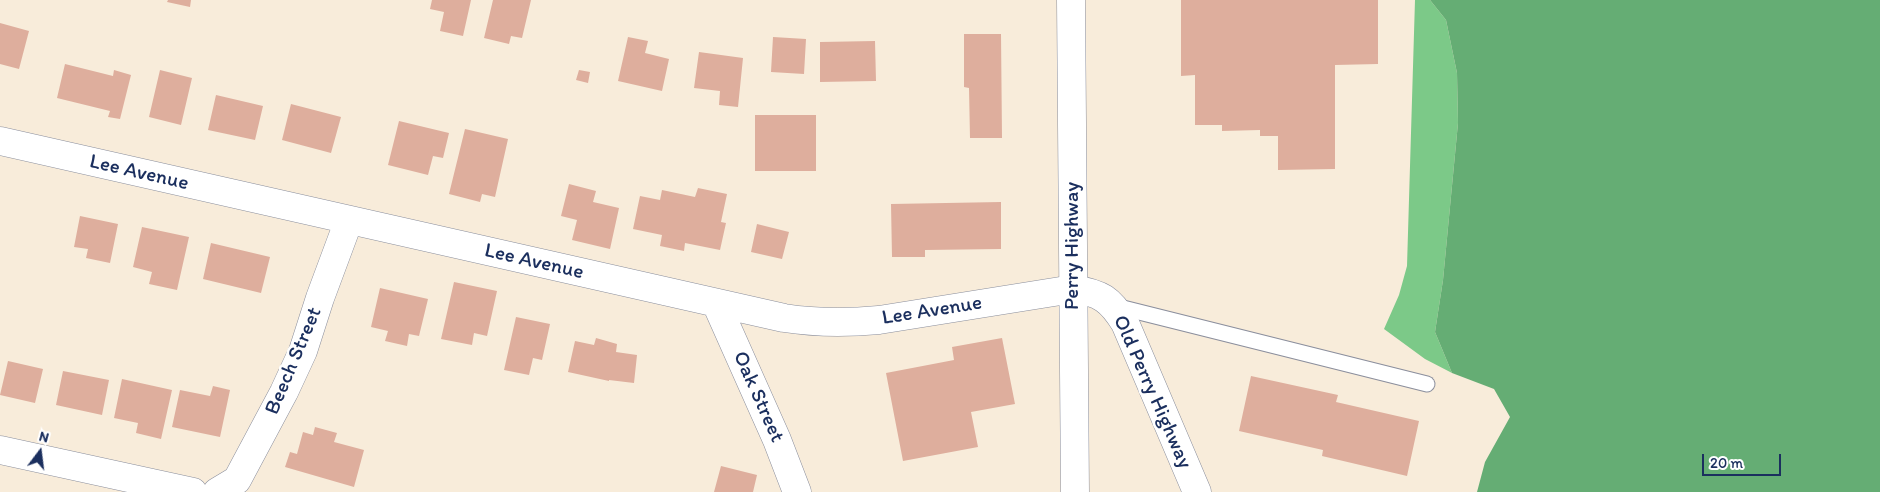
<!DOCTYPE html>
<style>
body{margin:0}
#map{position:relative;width:1880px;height:492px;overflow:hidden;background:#f8ecda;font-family:Itim,sans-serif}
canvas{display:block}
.north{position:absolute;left:15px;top:427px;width:50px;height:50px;-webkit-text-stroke:4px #fff;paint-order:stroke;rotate:15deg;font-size:14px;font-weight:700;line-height:20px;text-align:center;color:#1b2f5e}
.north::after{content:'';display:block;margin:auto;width:18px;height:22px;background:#1b2f5e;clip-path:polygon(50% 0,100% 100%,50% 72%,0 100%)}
.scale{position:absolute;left:1702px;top:454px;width:79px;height:22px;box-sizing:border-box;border:2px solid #1b2f5e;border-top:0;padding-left:6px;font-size:15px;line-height:18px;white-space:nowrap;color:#1b2f5e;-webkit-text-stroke:4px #fff;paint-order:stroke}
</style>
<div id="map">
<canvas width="1880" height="492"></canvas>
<div class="north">N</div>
<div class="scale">20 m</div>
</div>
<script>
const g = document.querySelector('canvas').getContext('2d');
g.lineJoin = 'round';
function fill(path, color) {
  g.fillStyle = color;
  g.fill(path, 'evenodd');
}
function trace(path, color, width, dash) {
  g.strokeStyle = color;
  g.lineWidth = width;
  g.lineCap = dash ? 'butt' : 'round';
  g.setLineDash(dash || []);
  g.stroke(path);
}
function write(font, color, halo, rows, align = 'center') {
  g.font = font + ' Itim,sans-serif';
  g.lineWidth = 5;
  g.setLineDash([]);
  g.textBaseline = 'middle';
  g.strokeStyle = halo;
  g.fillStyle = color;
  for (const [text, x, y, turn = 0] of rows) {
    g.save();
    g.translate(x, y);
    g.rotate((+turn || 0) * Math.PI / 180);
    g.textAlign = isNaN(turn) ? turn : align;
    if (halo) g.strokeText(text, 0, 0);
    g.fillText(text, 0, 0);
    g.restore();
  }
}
const green = new Path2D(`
 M1415,0H1430L1446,20L1457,73L1458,123L1443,280L1435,332L1452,373L1425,359L1384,329L1399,295L1407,266Z`);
const forest = new Path2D(`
 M1430,0H1880V492H1477L1485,462L1510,417L1494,389L1452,373L1435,332L1443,280L1458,123L1457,73L1446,20Z`);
const building = new Path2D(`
 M168,0H191L190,7L167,2Z
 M432,0H471L463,36L440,31L444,12L430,9Z
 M493,0H531L522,38L511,36L509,44L484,38Z
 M1181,0H1378V64L1335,65V169L1278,170V136H1260V130L1222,131V125H1195V75L1181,76Z
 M0,23L29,31L19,69L0,64Z
 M964,34H1001L1002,138H970L969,88L964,87Z
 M628,37L648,41L645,53L669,59L662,91L618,81Z
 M773,37L806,39L804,74L771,72Z
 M875,41L876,81L820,82V42Z
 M699,52L743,58L738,107L719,105L720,91L694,88Z
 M65,64L113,76L114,70L131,75L120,119L108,117L110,111L57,98Z
 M160,70L192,78L181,125L149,117Z
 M579,70L590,72L588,83L576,80Z
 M216,95L263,106L255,140L208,130Z
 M291,104L341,117L331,153L282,140Z
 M755,115H816V171H755Z
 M399,121L449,133L443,158L433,156L428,175L388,165Z
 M465,129L508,139L495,197L482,194L480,202L449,194Z
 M569,184L596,191L593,202L619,208L610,249L572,240L577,220L561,216Z
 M698,188L727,194L721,222L726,223L720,250L685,243L684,251L660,246L662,235L633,229L640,196L660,200L662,190L695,197Z
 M1001,202V249L925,250V257H892L891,204Z
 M80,216L118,224L110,263L86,258L88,249L74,247Z
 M757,224L789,232L782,259L751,252Z
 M142,227L189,237L177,290L149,284L152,272L133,267Z
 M211,243L270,257L261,293L203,279Z
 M454,282L497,291L487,336L474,333L472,345L441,339Z
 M380,288L428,299L419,336L409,334L407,346L385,341L388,331L371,327Z
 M516,317L550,324L542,360L533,358L529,375L504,370Z
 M596,338L617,344L616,352L637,355L634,383L609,380V381L568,372L575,341L594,345Z
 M1002,338L1015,404L971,412L978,447L903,461L886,373L954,360L952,347Z
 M8,361L43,369L35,403L0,395Z
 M63,371L109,380L102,415L56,405Z
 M1251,376L1338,395L1336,402L1419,421L1407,476L1322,456L1323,450L1239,431Z
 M122,379L172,390L161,439L136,433L138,423L114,418Z
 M213,386L230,390L220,437L172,427L180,390L210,396Z
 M315,427L337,433L334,442L364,450L354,487L285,467L290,452L297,454L303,432L313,435Z
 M721,466L757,475L753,492H714Z`);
const lane = new Path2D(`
 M1115,306L1427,384`);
const street = new Path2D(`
 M0,141L784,318C816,323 847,323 879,320L1073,289C1101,293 1110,299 1125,323L1197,492
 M716,303L777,440L797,492
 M0,450L193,492
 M217,492L237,480L284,392L303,351L320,298L349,220`);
const primary = new Path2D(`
 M1071,0L1075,492`);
const streetNames = [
 ["Lee Avenue",139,173,13],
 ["Perry Highway",1073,246,-90],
 ["Lee Avenue",534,262,13],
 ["Lee Avenue",932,311,-9],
 ["Beech Street",294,361,-67],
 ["Old Perry Highway",1152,392,66],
 ["Oak Street",758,397,66]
];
fill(green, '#7cc988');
fill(forest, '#65ad74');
fill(building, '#deae9d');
trace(lane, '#8a8e9c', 17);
trace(street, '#8a8e9c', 29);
trace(primary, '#8a8e9c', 29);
trace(lane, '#fff', 15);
trace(street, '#fff', 28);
trace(primary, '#fff', 28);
write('21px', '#1b2f5e', '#fff', streetNames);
</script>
